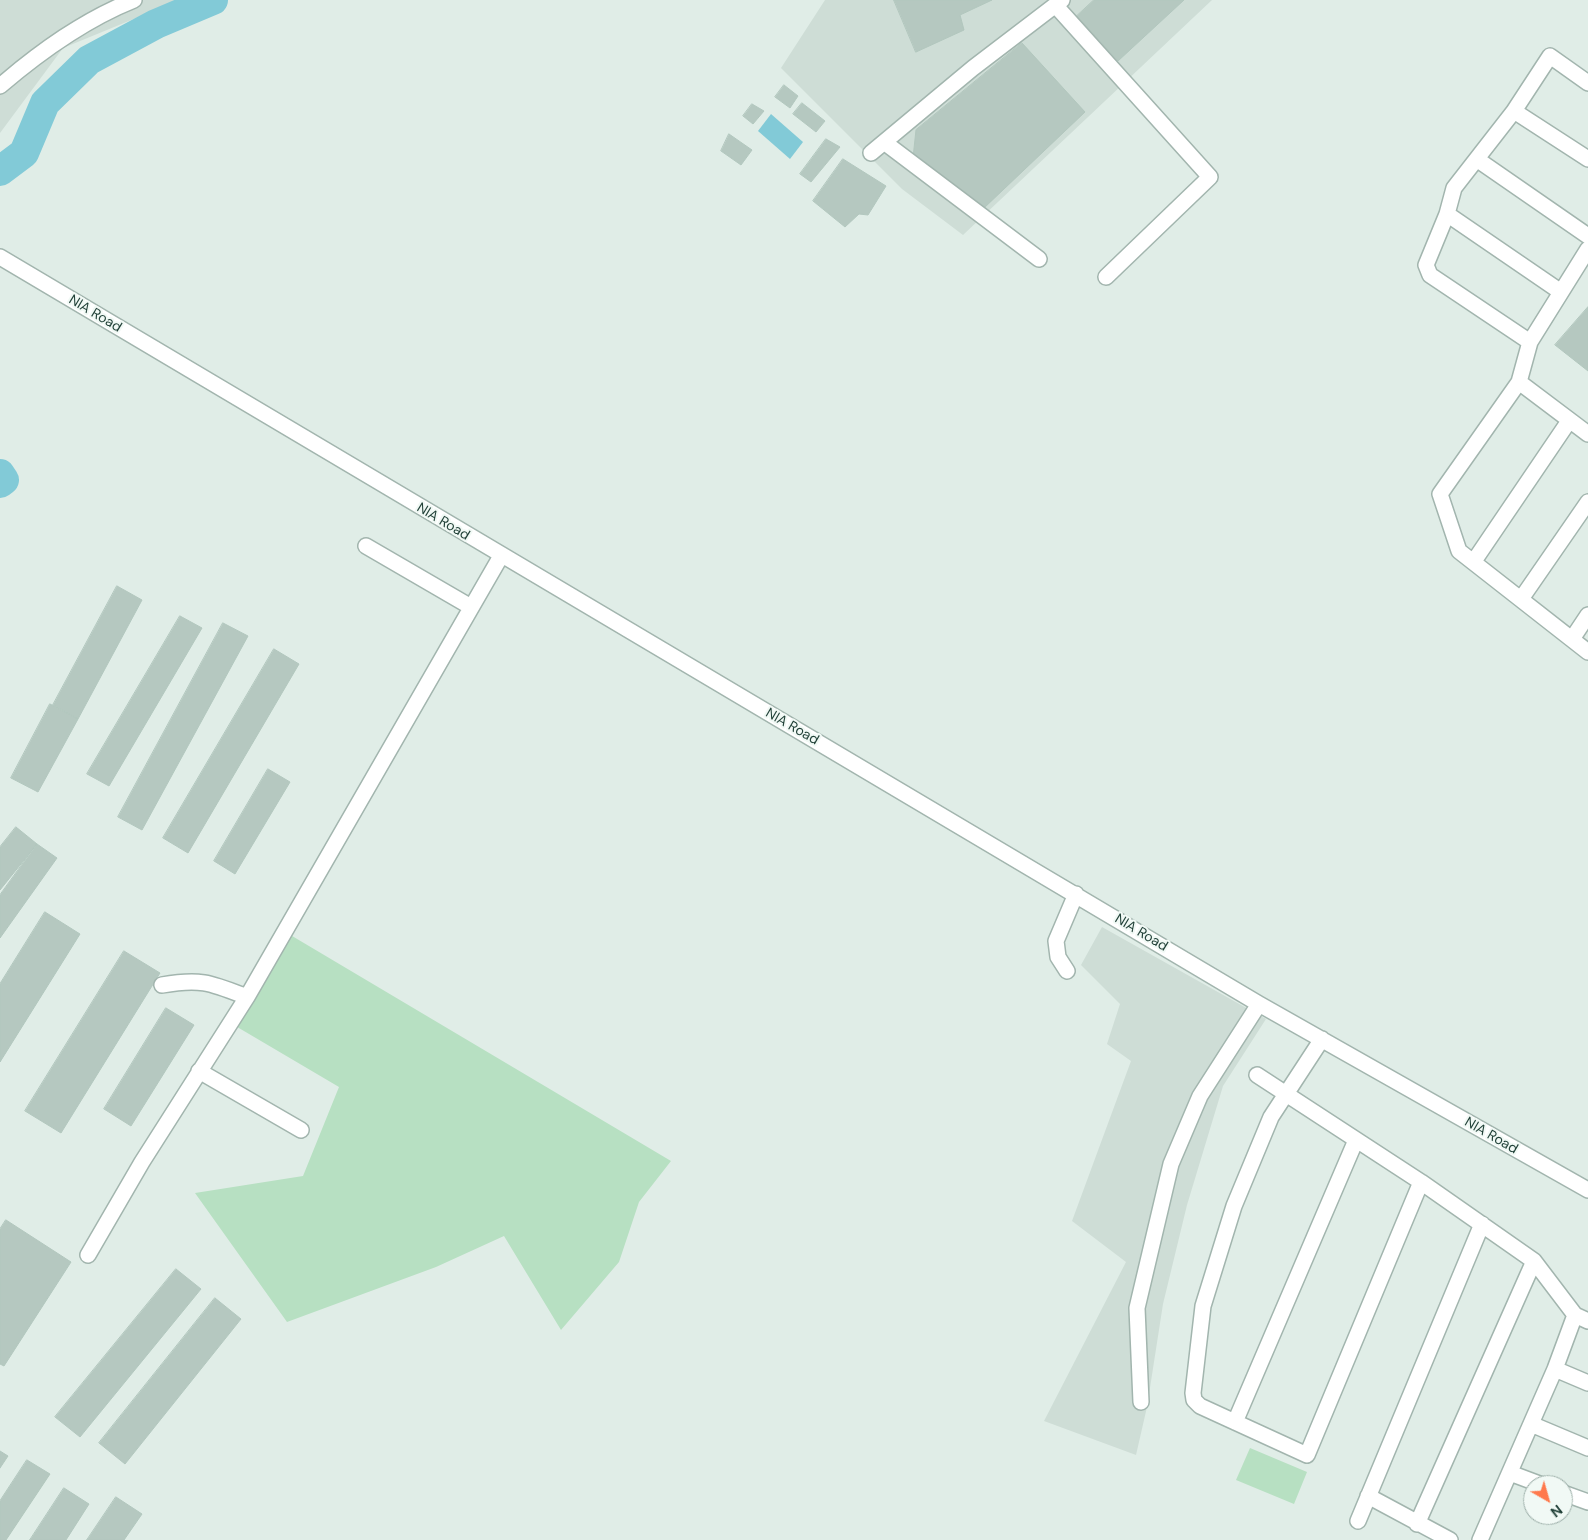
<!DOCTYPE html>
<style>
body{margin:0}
#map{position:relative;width:1588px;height:1540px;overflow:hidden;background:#e0ede7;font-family:"DM Sans",sans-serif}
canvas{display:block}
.north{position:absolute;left:1523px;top:1475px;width:50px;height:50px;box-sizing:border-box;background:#f1f9f5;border:1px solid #9dafa9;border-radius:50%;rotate:142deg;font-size:14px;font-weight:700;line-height:20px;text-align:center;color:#1f3f36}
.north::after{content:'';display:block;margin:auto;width:18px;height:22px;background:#ff794c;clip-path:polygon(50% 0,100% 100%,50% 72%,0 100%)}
</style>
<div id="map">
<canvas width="1588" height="1540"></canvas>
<div class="north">N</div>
</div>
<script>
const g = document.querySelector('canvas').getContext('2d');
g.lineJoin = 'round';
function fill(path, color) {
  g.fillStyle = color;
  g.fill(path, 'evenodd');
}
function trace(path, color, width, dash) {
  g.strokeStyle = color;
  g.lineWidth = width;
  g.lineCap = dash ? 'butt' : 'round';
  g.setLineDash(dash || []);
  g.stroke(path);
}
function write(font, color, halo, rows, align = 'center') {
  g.font = font + ' "DM Sans",sans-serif';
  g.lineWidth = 4;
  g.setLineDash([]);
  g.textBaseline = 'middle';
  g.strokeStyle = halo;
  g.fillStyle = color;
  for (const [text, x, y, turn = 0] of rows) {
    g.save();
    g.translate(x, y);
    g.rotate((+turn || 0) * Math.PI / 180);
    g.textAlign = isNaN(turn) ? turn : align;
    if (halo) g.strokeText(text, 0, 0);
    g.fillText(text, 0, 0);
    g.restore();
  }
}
const built = new Path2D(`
 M0,0H180L63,48L0,133Z
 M825,0H1212L963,235L902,189L781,68Z
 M1102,927L1266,1019L1223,1086L1187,1205L1163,1304L1147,1407L1136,1455L1044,1421L1126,1262L1072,1221L1131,1061L1107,1044L1120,1004L1081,965Z`);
const green = new Path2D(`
 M282,930L671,1161L639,1202L619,1262L561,1330L504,1236L436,1267L287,1322L195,1193L303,1176L339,1087L227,1021Z
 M1250,1448L1307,1472L1294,1504L1236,1480Z`);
const water = new Path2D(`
 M771,114L803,142L790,159L758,131Z`);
const river = new Path2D(`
 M0,171L24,153L45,103L89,60L156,24L213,0
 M0,474L4,480L0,483`);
const building = new Path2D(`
 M894,0H992L960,15L964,30L916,52Z
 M1094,0H1184L1118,61L1077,16Z
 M1022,43L1085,112L984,208L913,158L916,130Z
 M784,85L798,96L790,108L775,97Z
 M802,103L825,121L816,132L793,114Z
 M752,104L764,111L753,124L743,116Z
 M729,134L752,150L741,165L721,151Z
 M826,139L840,147L811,182L800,174Z
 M843,159L886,186L868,215L859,214L845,227L813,201Z
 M1588,307V371L1555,345Z
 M117,586L142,600L78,719L53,705Z
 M180,616L202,628L109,786L87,774Z
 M223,623L248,636L142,830L118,817Z
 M274,649L299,664L188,853L163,838Z
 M50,704L78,719L38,792L11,778Z
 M268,769L290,782L235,874L214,861Z
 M16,827L37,844L0,890V847Z
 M37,844L57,858L0,938V895Z
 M45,912L80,934L0,1062V984Z
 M124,951L160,973L61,1133L25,1111Z
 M166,1008L194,1025L131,1126L104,1109Z
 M6,1220L71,1262L4,1366L0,1364V1229Z
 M176,1269L201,1289L80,1437L55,1417Z
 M215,1298L241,1319L125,1464L99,1443Z
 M0,1451L8,1456L0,1468Z
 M27,1460L50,1474L6,1540H0V1501Z
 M64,1488L89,1504L66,1540H30Z
 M116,1497L142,1514L124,1540H87Z`);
const minor = new Path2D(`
 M1056,6L1210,177L1106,277
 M1588,83L1550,56L1514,111L1454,188L1447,214L1426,265L1430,275L1530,342L1588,249
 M0,86C41,51 84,20 134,0
 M1514,111L1588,159
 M884,142L1039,259
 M871,153L973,68L1062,0
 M1478,160L1588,236
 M1447,214L1561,292
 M0,257L1259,1004L1588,1190
 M1530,342L1519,382L1440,494L1459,551L1588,652
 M1519,382L1588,434
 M366,546L471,607
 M1474,561L1569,421
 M1521,599L1588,502
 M1572,639L1588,615
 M1067,971L1058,957L1056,941L1076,894
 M162,985C201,978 211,983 247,997
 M1322,1039L1271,1117L1234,1206L1203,1306L1193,1393L1194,1400L1200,1406L1307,1455L1421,1182
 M199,1071L301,1130
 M1257,1075L1421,1182L1534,1261L1575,1315L1588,1321
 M88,1255L142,1162L247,997L501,556
 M1555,1369L1588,1383
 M1141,1402L1137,1308L1171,1164L1200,1096L1259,1004
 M1235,1422L1356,1140
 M1531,1424L1588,1448
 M1510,1473L1542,1485
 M1563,1493L1588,1502
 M1368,1496L1450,1540
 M1358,1521L1482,1224
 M1417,1524L1534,1261
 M1480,1540L1555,1369L1575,1315`);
const streetNames = [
 ["NIA Road",95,314,31],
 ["NIA Road",443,522,31],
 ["NIA Road",792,727,30],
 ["NIA Road",1141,933,31],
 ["NIA Road",1491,1136,30]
];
fill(built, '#ceddd6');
fill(green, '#b7e0c2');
fill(water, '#82cad7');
trace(river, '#82cad7', 30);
fill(building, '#b5c8c0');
trace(building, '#b2c7be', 1);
trace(minor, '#a2b5ae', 18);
trace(minor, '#fff', 15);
write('14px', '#1f3f36', '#f1f9f5', streetNames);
</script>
